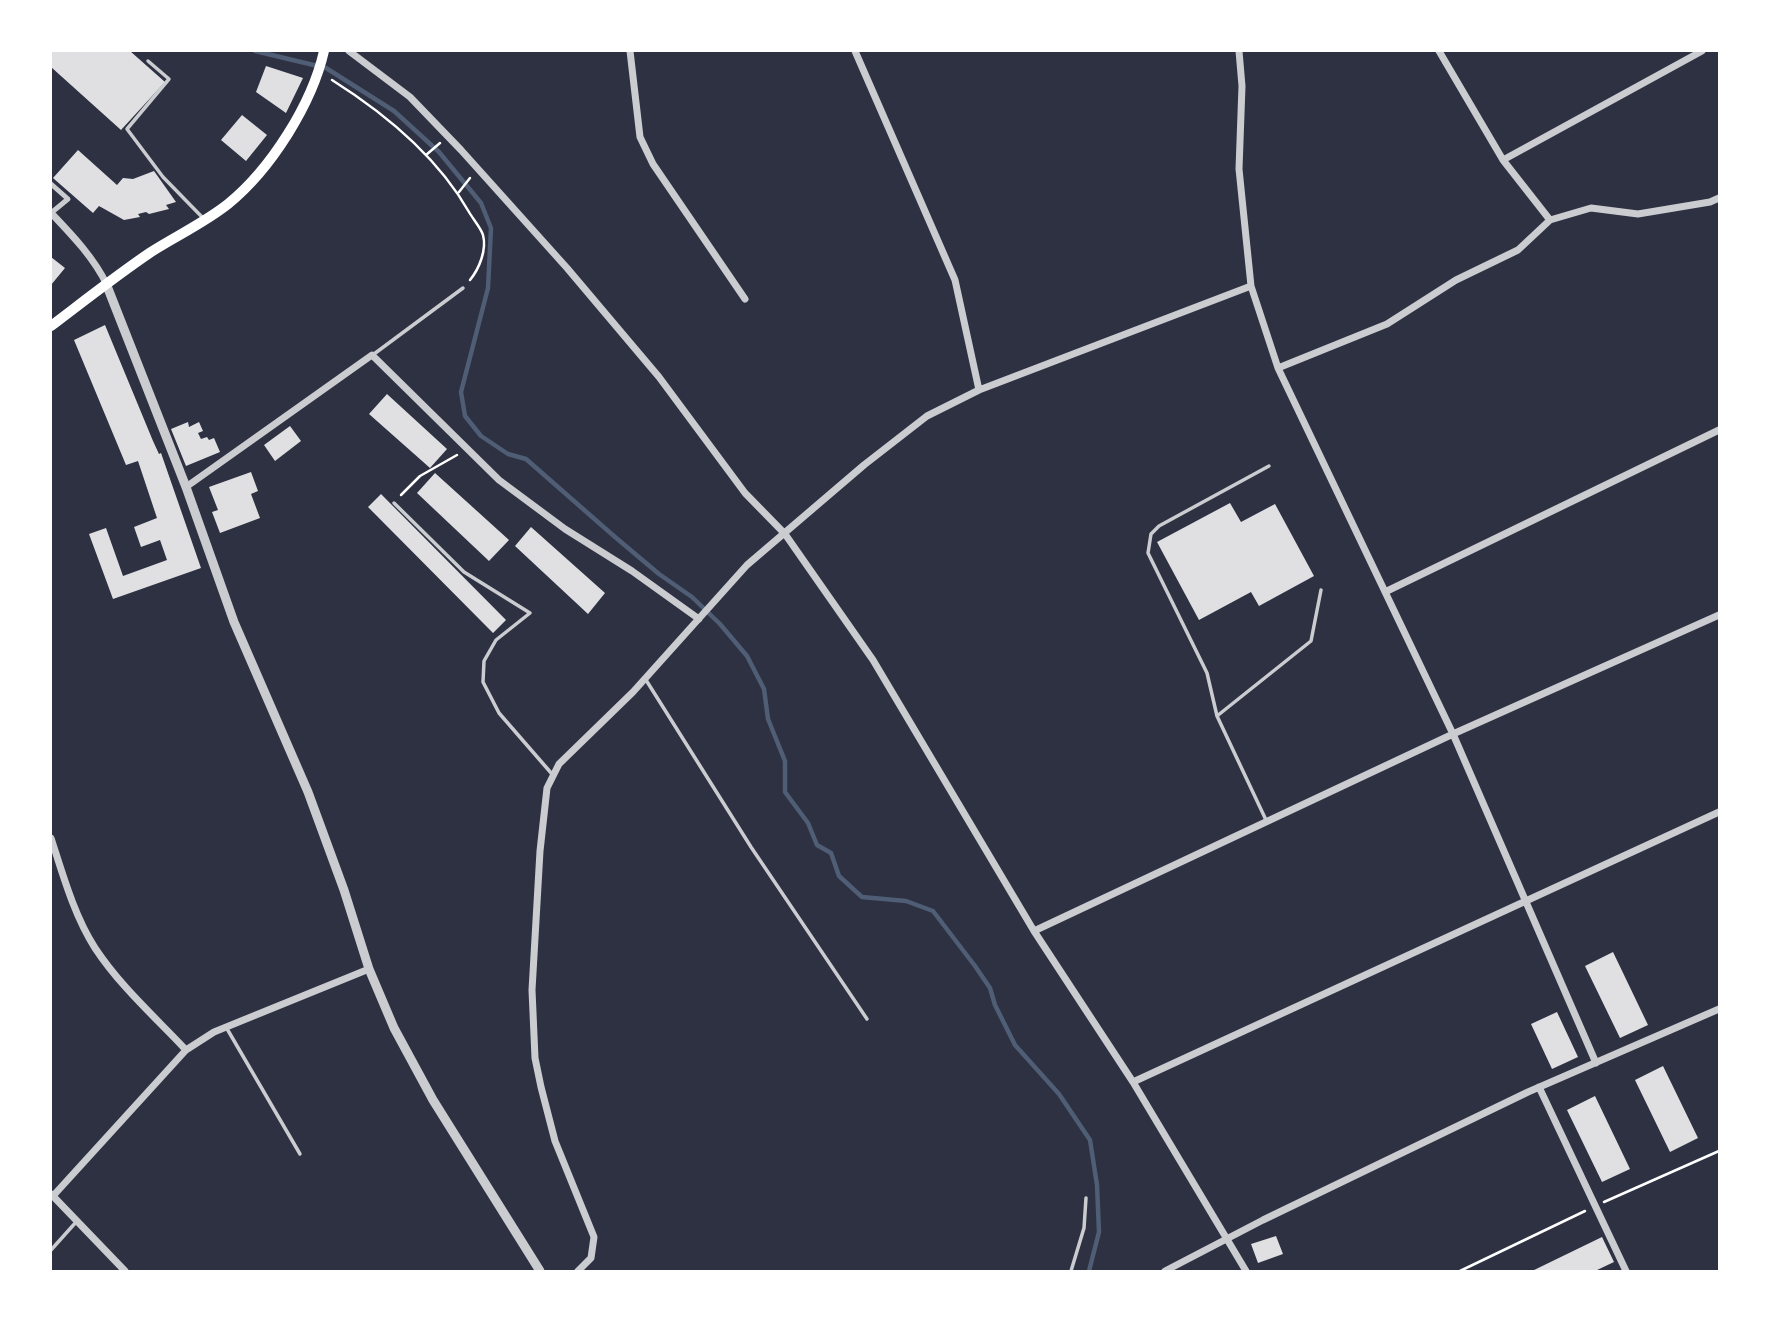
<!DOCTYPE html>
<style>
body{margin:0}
#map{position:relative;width:1770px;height:1322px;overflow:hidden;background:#2d3142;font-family:"DM Sans",sans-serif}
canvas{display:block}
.frame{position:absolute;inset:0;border:52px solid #fff;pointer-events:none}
</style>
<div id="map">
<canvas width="1770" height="1322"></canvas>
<div class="frame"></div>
</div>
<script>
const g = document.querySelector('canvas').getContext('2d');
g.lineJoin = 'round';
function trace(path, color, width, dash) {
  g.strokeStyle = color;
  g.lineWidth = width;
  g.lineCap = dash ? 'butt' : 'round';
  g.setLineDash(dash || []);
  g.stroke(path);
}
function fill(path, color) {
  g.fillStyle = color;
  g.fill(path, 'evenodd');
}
const stream = new Path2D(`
 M255,51L326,68L394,111L439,152L481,203L491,228L488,288L461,392L465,416L481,436L508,454L526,459L615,537L659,574L692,597L720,624L747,656L764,689L768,719L785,761V792L808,823L817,845L831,853L839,876L862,897L906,901L933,911L975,966L990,988L995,1005L1015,1045L1059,1094L1090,1140L1097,1185L1099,1232L1089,1271`);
const building = new Path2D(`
 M51,51H130L165,82L121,130L51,67Z
 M266,66L303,78L286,113L256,92Z
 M242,115L267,135L246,161L221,140Z
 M78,150L117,185L123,178L133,179L154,171L176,202L166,205L169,209L149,214L146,212L138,214L140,217L124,220L99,206L93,213L53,178Z
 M51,257L65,268L51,285Z
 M105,325L153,441L159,454L161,453L201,568L113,599L89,534L106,528L123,576L167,560L160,540L141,547L134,527L157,518L138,461L126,465L74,340Z
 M387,394L447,449L430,468L369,414Z
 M188,422L189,427L199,422L203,431L198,433L201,439L207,437L209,440L214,438L220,452L186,466L171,429Z
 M290,426L301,441L275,461L264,445Z
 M251,472L258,491L251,494L260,518L220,533L212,512L218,510L209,487Z
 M435,473L509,540L489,561L417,493Z
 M381,494L506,620L493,633L368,507Z
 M1230,503L1241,522L1275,504L1314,576L1259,606L1251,592L1199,620L1157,542Z
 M531,527L605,593L588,614L515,546Z
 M1613,952L1648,1025L1620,1038L1585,966Z
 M1557,1012L1578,1057L1552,1069L1531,1024Z
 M1663,1066L1698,1138L1670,1152L1635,1080Z
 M1595,1096L1630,1169L1602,1182L1567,1110Z
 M1276,1236L1283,1254L1258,1263L1251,1244Z
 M1602,1237L1614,1262L1595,1271H1532Z`);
const path = new Path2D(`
 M332,80C386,114 437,156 469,212C473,219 481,228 483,235C487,250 479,269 470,280
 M426,155L440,143
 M459,192L470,178
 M401,495L420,476L457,455
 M1604,1202L1719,1151
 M1460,1271L1585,1211`);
const service = new Path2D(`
 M148,61L169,79L127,129L163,177L203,218
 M374,354L463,288
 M394,503L464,572L530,613L496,640L484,661L483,682L499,713L552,774
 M646,680L751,847L867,1019
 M1217,716L1207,673L1148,553L1151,534L1159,526L1269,466
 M1266,820L1217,716L1311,641L1321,590
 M226,1027L300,1154
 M51,1250L77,1221
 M1071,1271L1084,1228L1086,1198`);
const pedestrian = new Path2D(`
 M51,184L68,199L51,213`);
const minor = new Path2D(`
 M349,51L410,97L461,150L567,268L659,377L745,493L785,534L873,660L1034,931L1133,1082L1246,1271
 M630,51L640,137L653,164L745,299
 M855,51L955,280L979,390
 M1239,51L1242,86L1239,169L1251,286L1278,368L1453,734L1596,1063
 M1439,51L1503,160L1550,220
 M1503,160L1702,51
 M53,215C73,236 94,258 107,285
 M1278,368L1387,324L1456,280L1518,250L1550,220L1591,208L1638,214L1710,202L1719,198
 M186,487L372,355L499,480L565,529L632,571L699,619
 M1385,592L1719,430
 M51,838C63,875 74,915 95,948C120,986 155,1017 186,1050
 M1034,931L1453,734L1719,615
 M1133,1082L1719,812
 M1539,1087L1626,1271
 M51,1194L125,1271
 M53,1196L186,1050L214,1032L369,969
 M578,1271L591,1258L594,1237L555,1141L541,1087L535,1058L532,990L540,851L547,788L559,764L633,692L747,565L864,465L927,416L979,390L1251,286
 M1165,1271L1263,1220L1528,1092L1719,1009`);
const tertiary = new Path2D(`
 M107,286L186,487L234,622L308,792L344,890L369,969L394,1028L433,1100L540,1271`);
const secondary = new Path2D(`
 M51,326C84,301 117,275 151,252C176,236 204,223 228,204C271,169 312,104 324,51`);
trace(stream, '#4f5d75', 4.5);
fill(building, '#e0e0e3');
trace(path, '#fff', 2.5);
trace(service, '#caccd0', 3.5);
trace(pedestrian, '#caccd0', 5);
trace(minor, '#caccd0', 7);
trace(tertiary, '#caccd0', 9);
trace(secondary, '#fff', 10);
</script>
